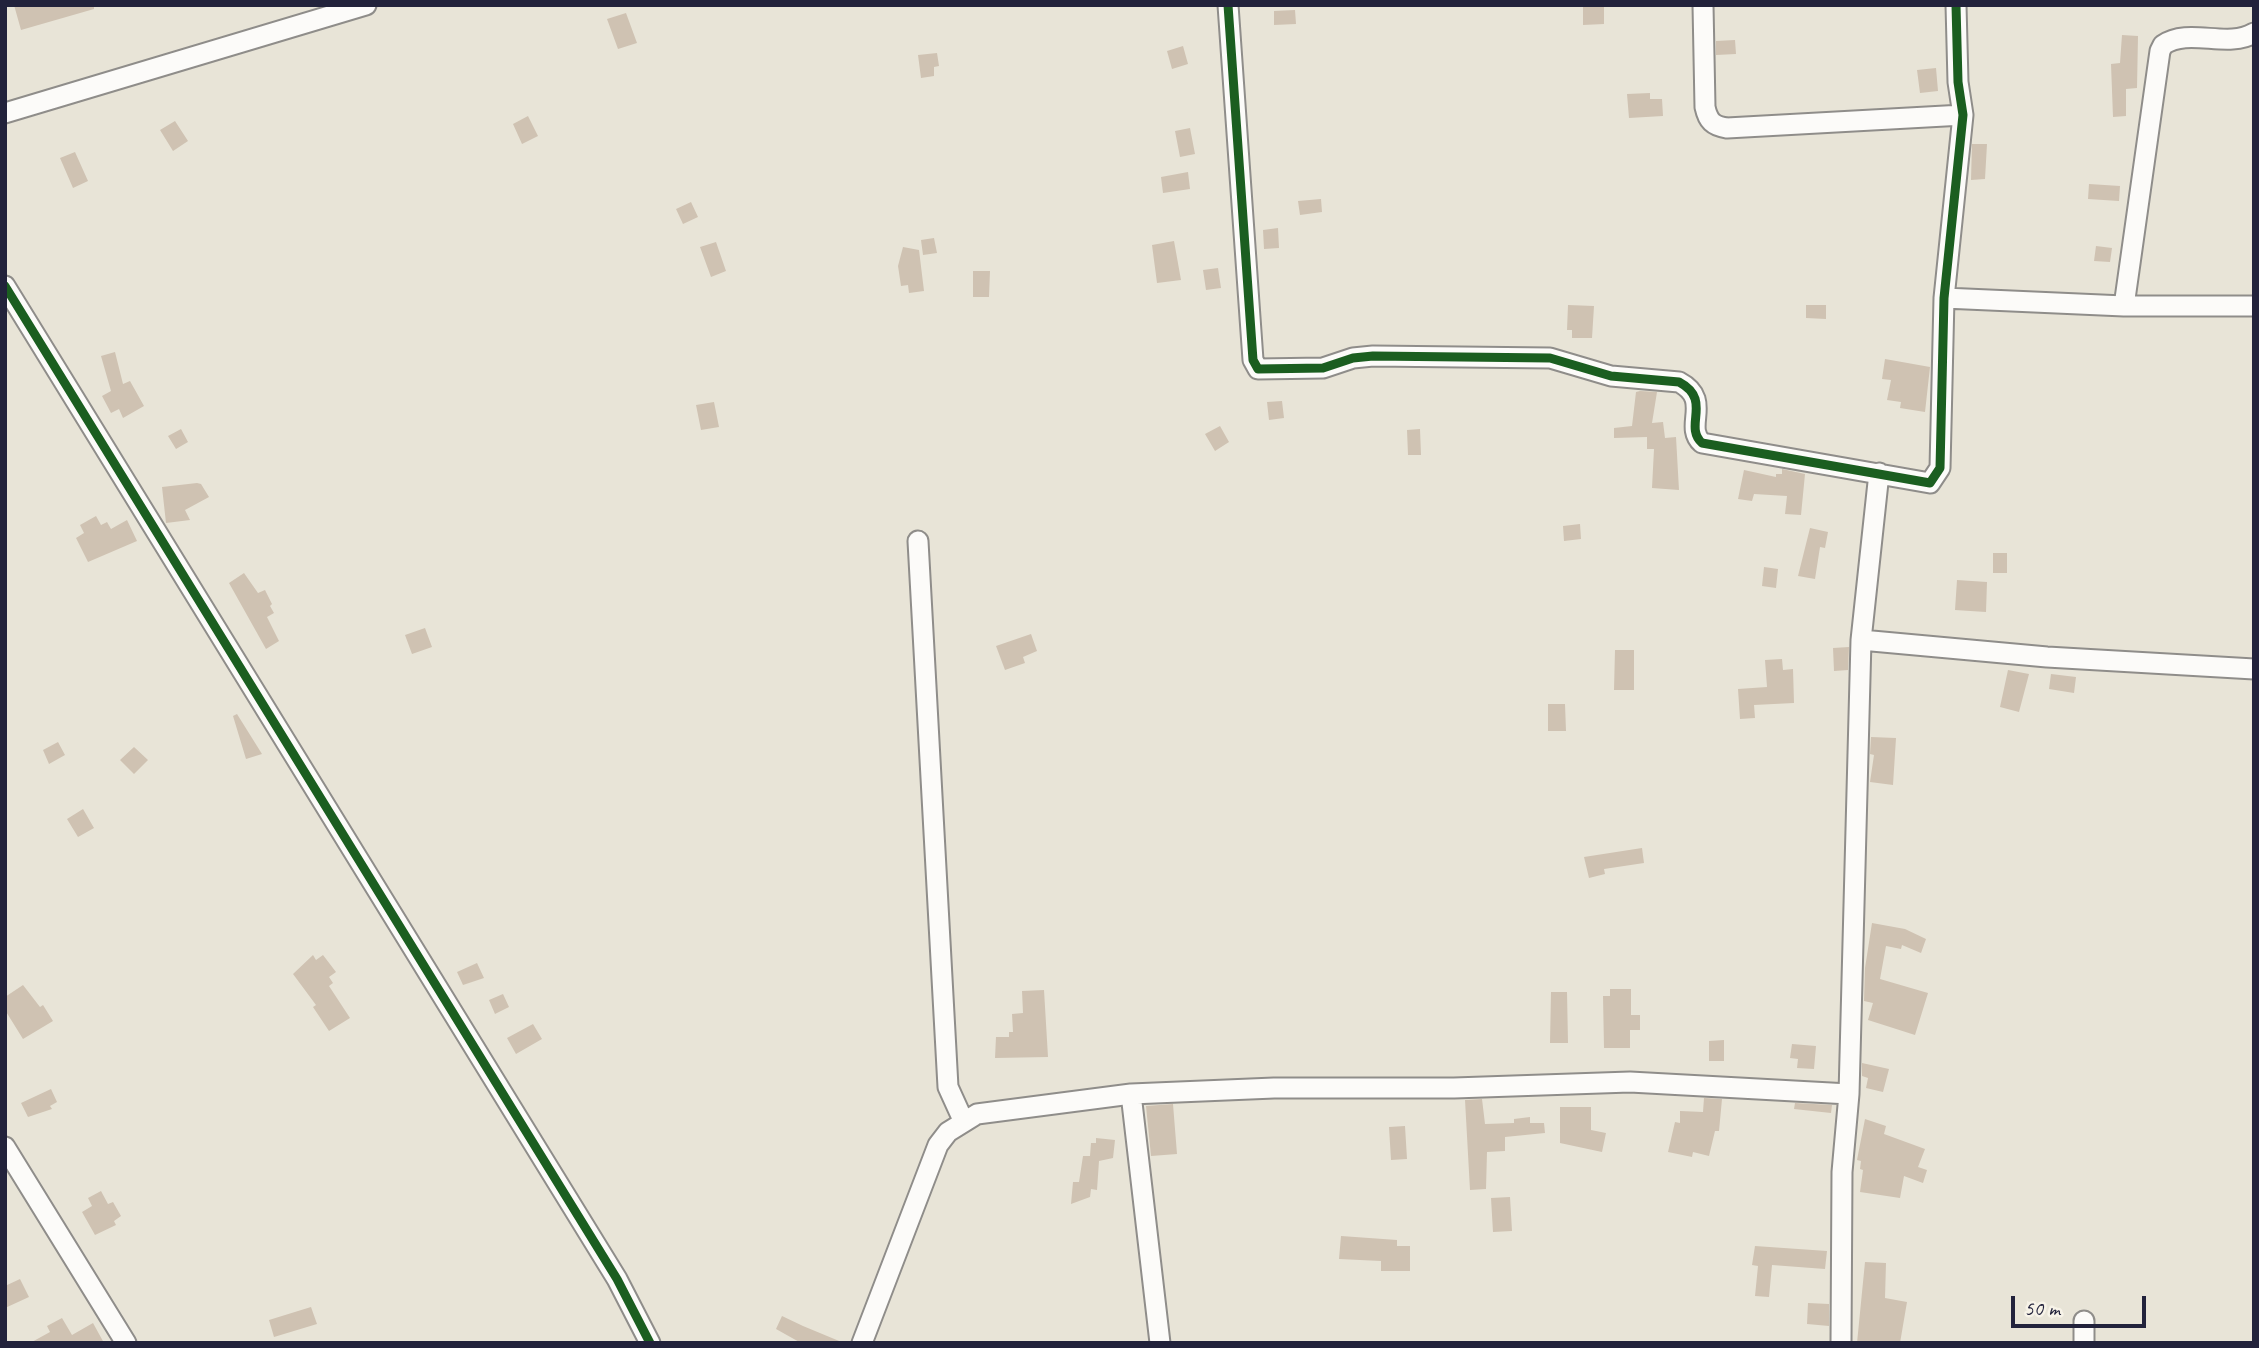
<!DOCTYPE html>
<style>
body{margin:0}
#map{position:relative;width:2259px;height:1348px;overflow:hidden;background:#e8e4d7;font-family:Caveat,sans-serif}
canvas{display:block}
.frame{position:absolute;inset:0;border:7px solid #22223b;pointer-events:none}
.scale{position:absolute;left:2011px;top:1296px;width:135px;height:32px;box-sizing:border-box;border:4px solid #22223b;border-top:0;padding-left:9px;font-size:21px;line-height:24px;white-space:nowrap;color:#22223b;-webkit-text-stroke:5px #f7f3e8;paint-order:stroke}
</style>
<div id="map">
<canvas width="2259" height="1348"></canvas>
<div class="frame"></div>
<div class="scale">50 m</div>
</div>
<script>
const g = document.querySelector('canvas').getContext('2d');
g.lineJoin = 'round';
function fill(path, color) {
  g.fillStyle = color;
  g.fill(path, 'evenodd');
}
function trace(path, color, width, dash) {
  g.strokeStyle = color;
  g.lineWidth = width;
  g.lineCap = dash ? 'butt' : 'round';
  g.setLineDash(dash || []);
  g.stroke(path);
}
const building = new Path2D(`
 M14,5H94V9L21,30Z
 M1604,6V24L1583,25V7Z
 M1295,10L1296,24L1274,25V11Z
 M626,13L637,43L618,49L607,19Z
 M2122,35L2138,36L2137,88L2126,89V116L2113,117L2111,64L2120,63Z
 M1735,40L1736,54L1716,55V41Z
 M1183,46L1188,64L1172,69L1167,51Z
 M937,53L939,66L934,67V76L921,78L918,55Z
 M1936,68L1938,91L1920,93L1917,70Z
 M1650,93V99H1662L1663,116L1629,118L1627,94Z
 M528,116L538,136L522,144L513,124Z
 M175,121L188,141L173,151L160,130Z
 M1190,128L1195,154L1180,157L1175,131Z
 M1972,144H1987L1985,179L1971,180Z
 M75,152L88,181L73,188L60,158Z
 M1188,172L1190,189L1163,193L1161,177Z
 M2089,184L2120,186L2119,201L2088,199Z
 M1321,199L1322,212L1300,215L1298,201Z
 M691,202L698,217L683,224L676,209Z
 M1278,228L1279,248L1264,249L1263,230Z
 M934,238L937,253L923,255L921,240Z
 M1174,241L1181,280L1157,283L1152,245Z
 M716,242L726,271L711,277L700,247Z
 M2096,246L2112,248L2110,262L2094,261Z
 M903,247L919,250L924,291L909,293L908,285L901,286L898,266Z
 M1218,268L1221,288L1206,290L1203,270Z
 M973,271H990L989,297H973Z
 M1568,305L1594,306L1592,338H1572V330H1567Z
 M1806,305H1826V319L1806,318Z
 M115,352L123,384L130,381L144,406L123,418L119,409L111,413L102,396L111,391L101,356Z
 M1885,359L1930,367L1925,412L1900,408L1901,402L1887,400L1891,380L1882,379Z
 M1640,391L1657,392L1652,423L1663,422L1665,438L1676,437L1679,490L1652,488L1654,449H1647V437L1614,438V428L1632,426L1636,392Z
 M1282,401L1284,418L1269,420L1267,402Z
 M714,402L719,427L701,430L696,405Z
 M1220,426L1229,442L1215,451L1205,434Z
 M181,429L188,442L176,449L168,436Z
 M1420,429L1421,455H1408L1407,430Z
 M1782,469L1805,474L1801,515L1785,514L1787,496L1754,494L1752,501L1738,499L1744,470L1776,477V474H1782Z
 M197,483L201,484L209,497L185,510L190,520L166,523L162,487Z
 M96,516L101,525L107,522L111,529L127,520L137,541L88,562L76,538L84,533L80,525Z
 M1580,524L1581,539L1564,541L1563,526Z
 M1810,528L1828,532L1825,548L1820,547L1815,579L1798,576Z
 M1993,553H2007V573H1993Z
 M1764,567L1778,569L1776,588L1762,586Z
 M244,573L258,593L265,590L272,604L270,606L274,613L267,617L279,641L266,649L229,583Z
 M1957,580L1987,582L1986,612L1955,610Z
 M425,628L432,647L412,654L405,635Z
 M1031,634L1037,651L1023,657L1025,663L1005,670L996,646Z
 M1849,647L1848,670L1834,671L1833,648Z
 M1615,650H1634V690H1614Z
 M1782,659L1783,670L1793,669L1794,703L1754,705L1755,718L1740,719L1738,689L1767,687L1765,660Z
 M2008,670L2029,674L2019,712L2000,707Z
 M2051,674L2076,677L2074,693L2049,689Z
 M1548,704H1565L1566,731H1548Z
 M237,714L262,754L246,759L233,716Z
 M1871,737L1896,738L1893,785L1870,782L1874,755L1870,754Z
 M58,742L65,755L49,764L43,750Z
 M134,747L148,760L134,774L120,760Z
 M83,809L94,828L78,837L67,819Z
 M1642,848L1644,863L1604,869L1605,874L1589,878L1584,857Z
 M1872,923L1905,929L1926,939L1921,953L1902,945L1901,949L1886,946L1880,979L1928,993L1915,1035L1868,1020L1873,1003L1864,1001L1865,968Z
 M313,955L316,960L323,955L336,972L329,977L333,983L329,986L350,1018L329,1031L313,1007L316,1005L293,974Z
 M477,963L484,978L463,985L457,972Z
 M23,985L40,1007L43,1005L53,1021L23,1039L5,1010V997Z
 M1610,989H1631V1015H1640V1030H1630V1048H1604L1603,996H1610Z
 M1044,990L1048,1057L995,1058L996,1037H1009V1032H1013L1012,1014L1023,1013L1022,991Z
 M1551,992H1567L1568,1043H1550Z
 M503,994L509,1007L495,1014L489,1000Z
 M533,1024L542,1039L516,1054L507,1038Z
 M1724,1040V1061H1709V1041Z
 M1792,1044L1816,1046L1814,1069L1797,1068L1798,1059L1790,1058Z
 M1862,1063L1889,1069L1883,1092L1866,1088L1868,1078L1862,1076Z
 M51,1089L57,1102L50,1106L52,1109L28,1117L21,1103Z
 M1704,1098L1722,1099L1719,1131H1715L1709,1156L1693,1152L1692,1157L1668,1152L1675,1122L1680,1123V1111L1703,1112Z
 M1482,1099L1485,1124L1514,1123V1119L1530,1117V1123H1544L1545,1133L1505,1137V1151L1487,1152L1486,1189L1470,1190L1465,1100Z
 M1795,1103L1832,1105L1831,1113L1794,1109Z
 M1173,1104L1177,1154L1151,1156L1146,1106Z
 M1560,1107H1591V1130L1606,1133L1602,1152L1560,1143Z
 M1865,1119L1886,1126L1884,1134L1925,1149L1918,1167L1927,1170L1923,1183L1904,1176L1900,1198L1860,1192L1863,1170L1860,1169L1861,1161L1857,1160Z
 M1405,1126L1407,1159L1391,1160L1389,1127Z
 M1096,1138L1115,1140L1113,1158L1099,1161L1097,1190L1091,1189L1090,1197L1071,1204L1073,1182H1079L1083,1156H1090L1091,1143H1096Z
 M101,1191L108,1204L113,1202L121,1216L114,1221L116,1225L95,1235L82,1212L92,1206L88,1198Z
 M1510,1197L1512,1231L1493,1232L1491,1198Z
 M1341,1236L1397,1240V1246H1410V1271H1381V1261L1339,1259Z
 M1755,1246L1827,1251L1825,1269L1772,1265L1769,1297L1755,1296L1758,1266L1752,1265Z
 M1865,1262L1886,1263L1885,1298L1907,1302L1900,1343H1857Z
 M20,1279L29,1297L5,1308V1286Z
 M1808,1303L1829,1304V1326L1807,1324Z
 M311,1307L317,1324L274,1337L269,1320Z
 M782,1316L803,1326L844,1343H801L776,1329Z
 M62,1318L72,1335L93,1323L104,1343H30L50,1332L47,1326Z`);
const street = new Path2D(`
 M1228,5L1253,360L1258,369L1323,368L1353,358L1373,356L1550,358L1611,376L1679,382C1713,400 1683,426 1702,443L1930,483L1940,468L1944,298L1963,115L1958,82L1956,5
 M1703,5L1705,107C1708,121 1713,126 1727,128L1963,115
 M5,113L366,5
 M5,286L617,1279L650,1343
 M1944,298L2124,306H2254
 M2124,306L2160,51L2163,45C2189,27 2227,49 2254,33
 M918,541L948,1087L963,1120
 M1861,640L2047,657L2254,669
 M1131,1094L1160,1343
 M5,1147L126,1343
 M862,1343L938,1145L948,1132L977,1114L1131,1094L1274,1088H1454L1630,1082L1849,1094
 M1841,1343L1842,1172L1849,1094L1861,640L1879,473
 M2084,1343V1321`);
const cycleway = new Path2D(`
 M1228,5L1253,360L1258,369L1323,368L1353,358L1373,356L1550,358L1611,376L1679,382C1713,400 1683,426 1702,443L1930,483L1940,468L1944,298L1963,115L1958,82L1956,5
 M5,286L617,1279L650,1343`);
fill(building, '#cfc2b2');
trace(street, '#8f8d8a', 23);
trace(street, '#fcfbf9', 19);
trace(cycleway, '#1b5e20', 9);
</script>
